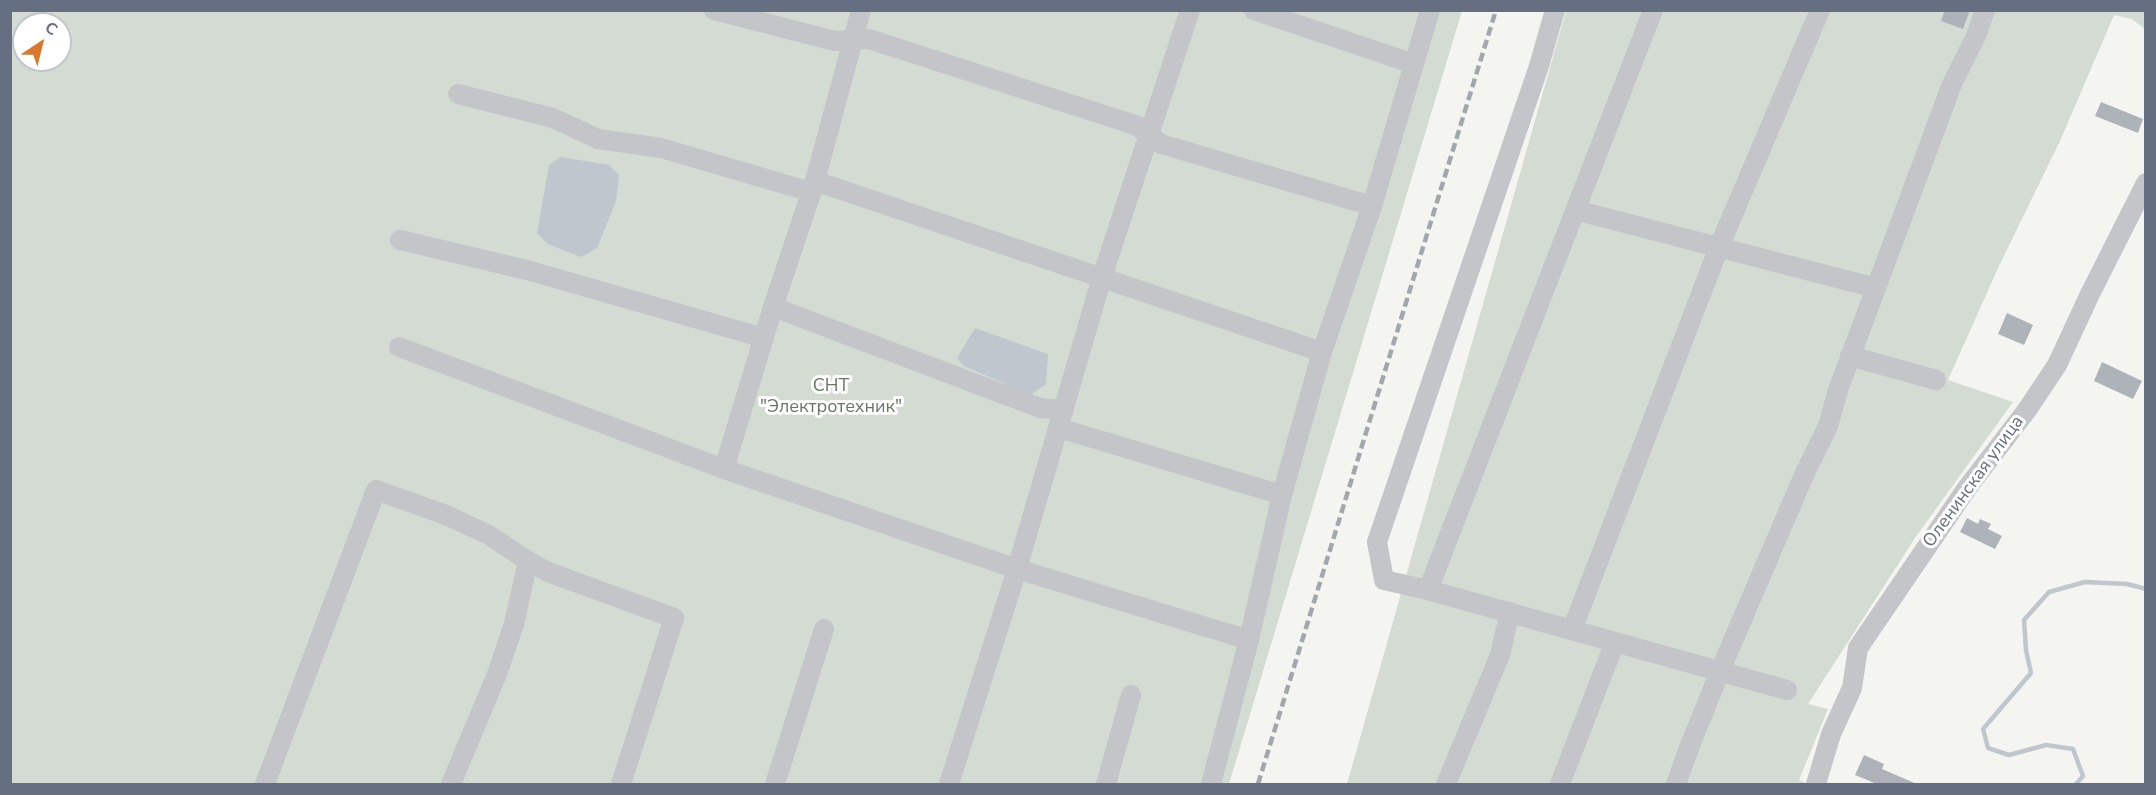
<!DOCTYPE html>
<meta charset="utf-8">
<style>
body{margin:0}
#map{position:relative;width:2156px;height:795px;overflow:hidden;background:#f4f5f1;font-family:"Nunito Sans",sans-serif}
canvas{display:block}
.frame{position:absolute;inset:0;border:12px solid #656f81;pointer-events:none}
.north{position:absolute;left:12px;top:12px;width:60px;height:60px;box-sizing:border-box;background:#fff;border:2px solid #c1c5cd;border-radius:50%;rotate:35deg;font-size:16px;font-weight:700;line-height:24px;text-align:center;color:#656f81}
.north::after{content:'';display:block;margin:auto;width:21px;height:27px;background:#d9772c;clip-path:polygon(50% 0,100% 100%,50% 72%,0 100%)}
</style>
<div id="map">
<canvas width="2156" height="795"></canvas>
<div class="frame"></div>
<div class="north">С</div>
</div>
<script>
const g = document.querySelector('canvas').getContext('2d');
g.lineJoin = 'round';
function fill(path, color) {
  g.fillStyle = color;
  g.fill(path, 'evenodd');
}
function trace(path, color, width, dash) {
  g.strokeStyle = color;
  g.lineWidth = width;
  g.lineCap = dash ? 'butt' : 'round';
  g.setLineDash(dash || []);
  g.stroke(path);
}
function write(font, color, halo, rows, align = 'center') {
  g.font = font + ' "Nunito Sans",sans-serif';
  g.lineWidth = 6;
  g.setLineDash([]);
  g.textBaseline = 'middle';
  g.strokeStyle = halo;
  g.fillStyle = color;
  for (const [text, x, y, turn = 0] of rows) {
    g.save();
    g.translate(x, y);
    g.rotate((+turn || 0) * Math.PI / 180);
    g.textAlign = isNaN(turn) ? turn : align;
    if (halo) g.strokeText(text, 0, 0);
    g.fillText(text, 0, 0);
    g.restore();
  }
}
const green = new Path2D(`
 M10,11H1462L1229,784H11ZM24,24H60V60H24Z
 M1566,11H2145V29L2132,19L2114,15L2060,141L1999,266L1948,380L2013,402L1915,538L1808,704L1828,709L1799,780L1808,784H1347Z`);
const water = new Path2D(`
 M560,157L609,165L619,175L616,201L597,248L581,257L548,244L537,233L549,165Z
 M975,328L1048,354L1046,384L1031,395L964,366L957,358Z`);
const stream = new Path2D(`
 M2076,784L2083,776L2073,749L2046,745L2009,755L1988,748L1983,729L2031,673L2026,650L2024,620L2049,592L2085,582L2127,584L2146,589`);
const building = new Path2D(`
 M1945,10H1970L1963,29L1941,21Z
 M2101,102L2143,119L2138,133L2095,116Z
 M2007,313L2033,325L2024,345L1998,334Z
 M2102,362L2142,381L2133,399L2094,381Z
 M1967,518L1978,524L1980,519L1991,524L1988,529L2002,536L1995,549L1960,532Z
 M1864,755L1884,764L1882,769L1917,784H1877L1855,775Z`);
const minor = new Path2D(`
 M714,10L835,41L869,39L1138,126L1161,144L1372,206
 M1254,10L1414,64
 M1555,10L1539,66L1377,542L1384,580L1428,590L1787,690
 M458,94L553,118L598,139L661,148L811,192
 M815,181L1322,352
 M1575,210L1876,288
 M400,240L527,270L764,338
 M773,307L1040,408L1064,410
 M399,347L724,469L1017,569L1249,640
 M1850,356L1936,380
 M1059,428L1282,495
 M724,469L773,307L815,181L861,10
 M1428,590L1653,10
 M1572,630L1719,247L1820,10
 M265,784L376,490L446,515L489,535L528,561L548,572L674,618L621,784
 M451,784L497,674L514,624L528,561
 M775,784L824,629
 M949,784L1017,569L1102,277L1190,10
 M1106,784L1131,695
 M1211,784L1249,640L1282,495L1322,352L1372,206L1430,10
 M1446,784L1500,655L1510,612
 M1560,784L1615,642
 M1676,784L1689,748L1720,671L1804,475L1828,426L1838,390L1952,84L1976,36L1985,10
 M1816,784L1831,734L1852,688L1858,648L1967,488L2027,410L2057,365L2090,294L2146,183`);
const rail = new Path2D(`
 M1258,784L1496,10`);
const parkNames = [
 ["СНТ",831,387],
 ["\"Электротехник\"",831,408]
];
const streetNames = [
 ["Оленинская улица",1974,482,-54]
];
fill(green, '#d4dbd2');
fill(water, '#c0c6cd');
trace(stream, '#c0c6cd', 4.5);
fill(building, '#aeb2b9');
trace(minor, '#c3c5c9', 20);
trace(rail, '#a3a7ad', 4.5, [9, 4.5]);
write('18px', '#647864', '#fff', parkNames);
write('18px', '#656f81', '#fff', streetNames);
</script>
